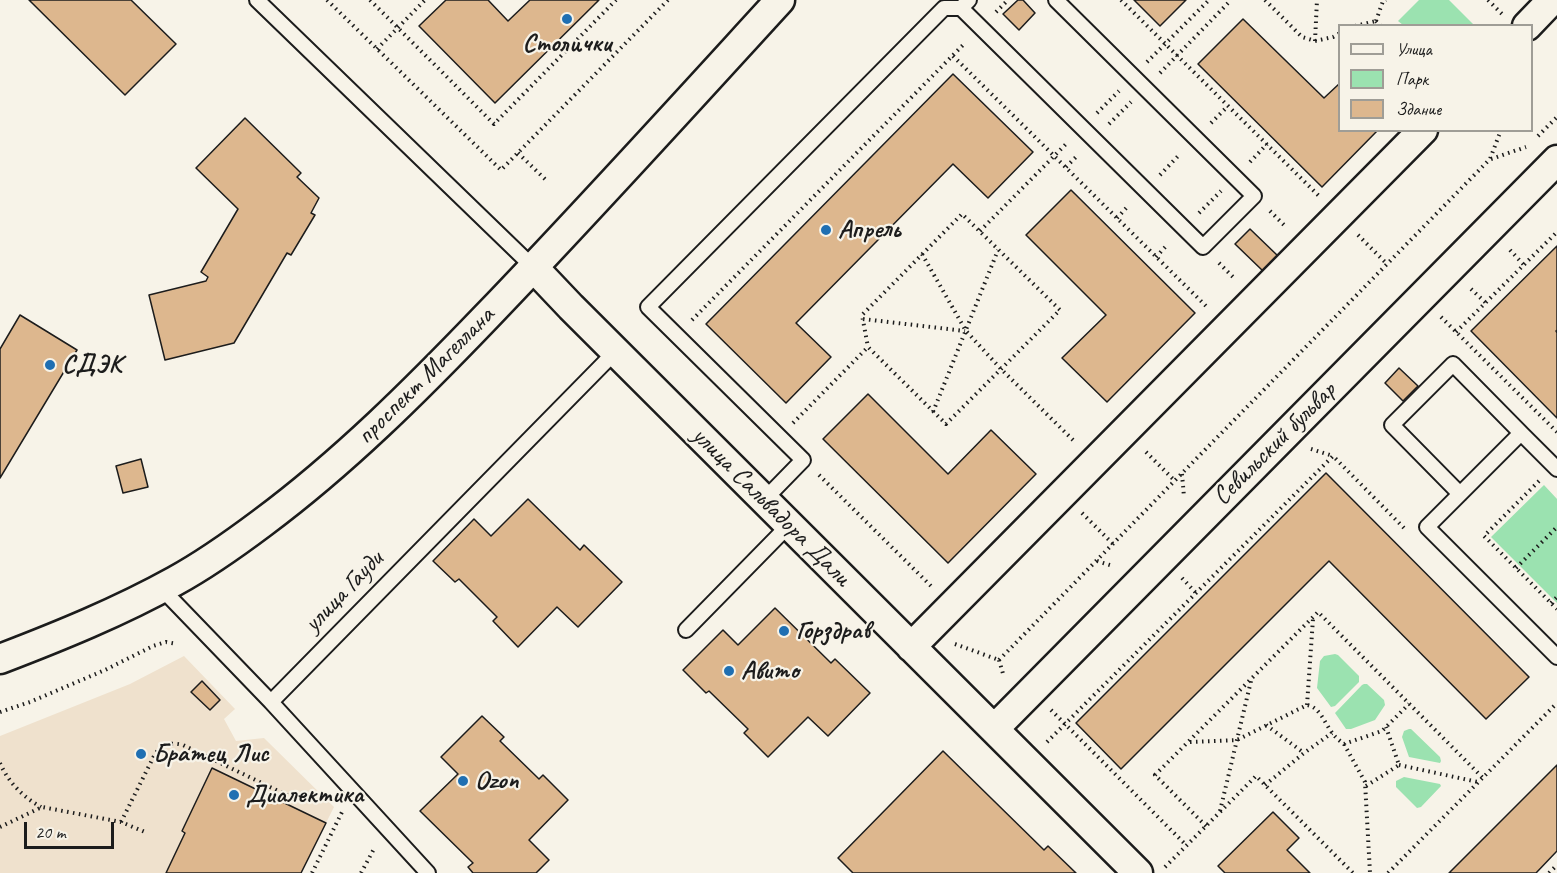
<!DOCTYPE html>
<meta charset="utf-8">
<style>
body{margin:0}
#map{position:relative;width:1557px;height:873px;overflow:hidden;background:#f7f3e8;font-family:Caveat,sans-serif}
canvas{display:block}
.legend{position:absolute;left:1338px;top:24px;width:195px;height:108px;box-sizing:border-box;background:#f7f3e8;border:2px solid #9f9d96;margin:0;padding:8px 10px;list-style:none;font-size:18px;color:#1c1c1c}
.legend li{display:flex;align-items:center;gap:12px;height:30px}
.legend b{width:30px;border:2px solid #9f9d96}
.scale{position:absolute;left:24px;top:822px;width:90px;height:27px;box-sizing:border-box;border:3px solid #1c1c1c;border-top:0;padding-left:8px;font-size:18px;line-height:21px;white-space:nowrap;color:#1c1c1c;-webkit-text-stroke:4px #f7f3e8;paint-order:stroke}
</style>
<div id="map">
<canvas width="1557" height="873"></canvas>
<ul class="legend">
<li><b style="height:8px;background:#f7f3e8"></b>Улица</li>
<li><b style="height:16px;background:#9be2b0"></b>Парк</li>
<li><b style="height:16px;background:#ddb78e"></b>Здание</li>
</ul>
<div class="scale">20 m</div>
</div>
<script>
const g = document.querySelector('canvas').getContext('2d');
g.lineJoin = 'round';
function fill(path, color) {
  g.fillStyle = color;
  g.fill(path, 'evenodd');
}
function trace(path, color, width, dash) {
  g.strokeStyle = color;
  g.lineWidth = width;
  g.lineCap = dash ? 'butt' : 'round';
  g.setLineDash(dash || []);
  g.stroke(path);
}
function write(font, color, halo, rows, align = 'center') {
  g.font = font + ' Caveat,sans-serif';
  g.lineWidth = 4.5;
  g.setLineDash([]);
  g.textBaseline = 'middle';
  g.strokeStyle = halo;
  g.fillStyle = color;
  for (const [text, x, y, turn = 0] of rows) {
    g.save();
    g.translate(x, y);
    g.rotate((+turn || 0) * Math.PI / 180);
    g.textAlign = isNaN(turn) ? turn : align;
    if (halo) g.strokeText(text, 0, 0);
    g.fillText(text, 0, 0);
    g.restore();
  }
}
const built = new Path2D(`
 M184,656L235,709L224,719L236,741L264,738L334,807L301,873H0V736L130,684Z`);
const green = new Path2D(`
 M1419,0H1449L1474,25H1403L1398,21Z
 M1544,485L1557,499V603L1491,537Z
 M1335,654L1338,655L1359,676V682L1335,706L1331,707L1317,688L1320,661L1324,656Z
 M1364,684H1367L1384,700L1385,705L1375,720L1351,729H1346L1335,713L1362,685Z
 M1409,729H1411L1440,757L1441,761L1440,763L1409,757L1402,737L1404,731Z
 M1404,777L1440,784L1441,786L1421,807L1417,808L1396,787V781Z`);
const building = new Path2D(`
 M29,0H131L176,44L125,95Z
 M446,0H488L508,21L530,0H599L495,103L419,26Z
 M1018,0H1023L1035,13L1019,30L1003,14Z
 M1134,0H1186L1160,26Z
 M1243,19L1324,98L1340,83V130H1378L1322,187L1198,64Z
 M953,74L1033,152L988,198L953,164L796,323L831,357L786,403L706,324Z
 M245,118L301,173L297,177L319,198L311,213L315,215L291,255L287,253L234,343L165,360L149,295L206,281L208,277L201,272L238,209L196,168Z
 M1071,190L1195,313L1107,402L1062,358L1106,315L1026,235Z
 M1250,229L1278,256L1263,271L1235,244Z
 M1557,246V330L1556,331L1557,333V418L1471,331Z
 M20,315L77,350L0,478V349Z
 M1399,368L1418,386L1403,401L1385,383Z
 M868,394L948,474L991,430L1036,474L948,563L823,439Z
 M141,459L148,487L123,493L116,466Z
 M1326,473L1529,677L1486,719L1329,561L1121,769L1076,723Z
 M528,499L580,550L584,545L622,582L578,627L557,607L518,647L493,621L497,617L459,579L455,582L433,561L474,519L491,536Z
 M775,608L831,663L835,659L870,693L828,736L808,717L768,757L744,733L748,729L709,691L706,693L683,670L723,630L738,645Z
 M202,681L220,700L210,710L191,692Z
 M482,716L504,737L500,741L539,779L543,775L568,800L529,840L549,860L536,873H473L468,867L473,863L420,811L458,774L441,757Z
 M943,751L1044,850L1048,846L1076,873H853L838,858Z
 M1557,765V851L1536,873H1449Z
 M212,768L326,823L301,873H166L185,833L182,831Z
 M1273,812L1299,838L1287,850L1310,873H1225L1218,866Z`);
const path = new Path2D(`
 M327,0L501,170L668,0
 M370,0L494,124L616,0
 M1121,0L1319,196
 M1265,0L1302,37L1315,41L1333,37L1340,33
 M1488,0L1502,14
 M996,12L1008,0
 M1376,21L1383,1L1386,0
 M1376,21L1381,26
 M1355,26L1376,21
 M1315,41L1317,0
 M377,49L425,0
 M953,56L1208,308
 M1147,62L1209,0
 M1160,73L1231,0
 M1097,113L1119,91
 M1211,123L1228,106
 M1109,124L1131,102
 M1538,136L1557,117
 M518,153L548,182
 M1491,159L1526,147
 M1250,162L1267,144
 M1066,167L1078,155
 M1160,175L1180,154
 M1270,211L1286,227
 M1199,213L1221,191
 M1117,218L1129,205
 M980,231L1068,142
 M1358,235L1387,264
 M1510,250L1524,265
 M922,254L966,331L1001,369L1074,441
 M1156,257L1168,244
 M1219,263L1235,279
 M1471,289L1486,303
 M1441,317L1557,432
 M863,319L965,331
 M692,320L965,43
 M1456,332L1557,232
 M933,412L998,250
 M793,423L868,347L946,424L1060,310L962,214L862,315L868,347
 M1311,449L1333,456
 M1146,452L1175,481
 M1182,474L1184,497
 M819,475L931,586
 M1539,481L1484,536L1557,609
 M1082,513L1113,544
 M1097,561L1113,566
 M1516,568L1557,527
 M1182,578L1196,593
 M1551,603L1557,597
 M955,644L999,660
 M999,660L1490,159L1501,130
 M999,660L1004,677
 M1307,705L1313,619
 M1051,710L1186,845
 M0,712L30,702L105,670L153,646L166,642L177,644
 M1266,725L1304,753
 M1047,742L1333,456L1405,529
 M1190,742L1237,740L1307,705C1320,707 1325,724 1333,734C1336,738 1340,741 1344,744L1382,731L1409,704
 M1344,744L1365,782L1370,873
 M0,763C8,782 23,797 41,807
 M1399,765L1478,782
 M1265,785L1304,753L1332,733
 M1366,786L1399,765L1386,727
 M1220,811L1251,681
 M121,822L155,754C163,744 171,742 183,745L297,800
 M1206,826L1155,775L1318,612L1483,778
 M0,827L42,807L121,822L145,832
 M1165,867L1256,776L1353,873
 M312,873L343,810
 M361,873L375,847
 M1388,873L1557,703
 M1549,873L1557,865`);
const lane = new Path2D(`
 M257,0L534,268
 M961,8L1203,247L1254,196L1056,0
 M1521,433L1557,469
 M1460,494L1392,425L1453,364L1521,433L1427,527L1557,657
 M764,500L803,460L648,307L944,8H961L969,0
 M161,588L271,702
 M686,630L789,525
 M428,873L271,702L615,352`);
const street = new Path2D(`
 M1527,26L1552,0
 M534,268L571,307L1138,873
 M911,647L1423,130
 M0,659C60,636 119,612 175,581C206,564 234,544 262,523C344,462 416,390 487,316C587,212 683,106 780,0
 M994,729L1557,160`);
const markers = [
 [567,19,6,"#1f6fb2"],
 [826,230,6,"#1f6fb2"],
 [50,365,6,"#1f6fb2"],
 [784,631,6,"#1f6fb2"],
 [729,671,6,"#1f6fb2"],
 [141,754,6,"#1f6fb2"],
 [463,781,6,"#1f6fb2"],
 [234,795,6,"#1f6fb2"]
];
const poiNames = [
 ["Столички",567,44,"center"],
 ["Апрель",838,230],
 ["СДЭК",62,365],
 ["Горздрав",796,631],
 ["Авито",741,671],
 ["Братец Лис",153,754],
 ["Ozon",475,781],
 ["Диалектика",246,795]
];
const streetNames = [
 ["проспект Магеллана",426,376,-45],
 ["Севильский бульвар",1275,444,-45],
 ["улица Сальвадора Дали",771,507,45],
 ["улица Гауди",344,592,-46]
];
fill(built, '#efe1cd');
fill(green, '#9be2b0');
fill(building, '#ddb78e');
trace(building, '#1c1c1c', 1.5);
trace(lane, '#1c1c1c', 18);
trace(street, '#1c1c1c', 33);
trace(path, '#1c1c1c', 4, [1.5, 4.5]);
trace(lane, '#f7f3e8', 14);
trace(street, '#f7f3e8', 28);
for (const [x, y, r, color] of markers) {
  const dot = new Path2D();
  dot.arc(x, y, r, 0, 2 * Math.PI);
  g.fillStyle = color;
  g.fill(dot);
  trace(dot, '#f7f3e8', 2);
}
write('bold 26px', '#1c1c1c', '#f7f3e8', poiNames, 'left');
write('26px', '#1c1c1c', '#f7f3e8', streetNames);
</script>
